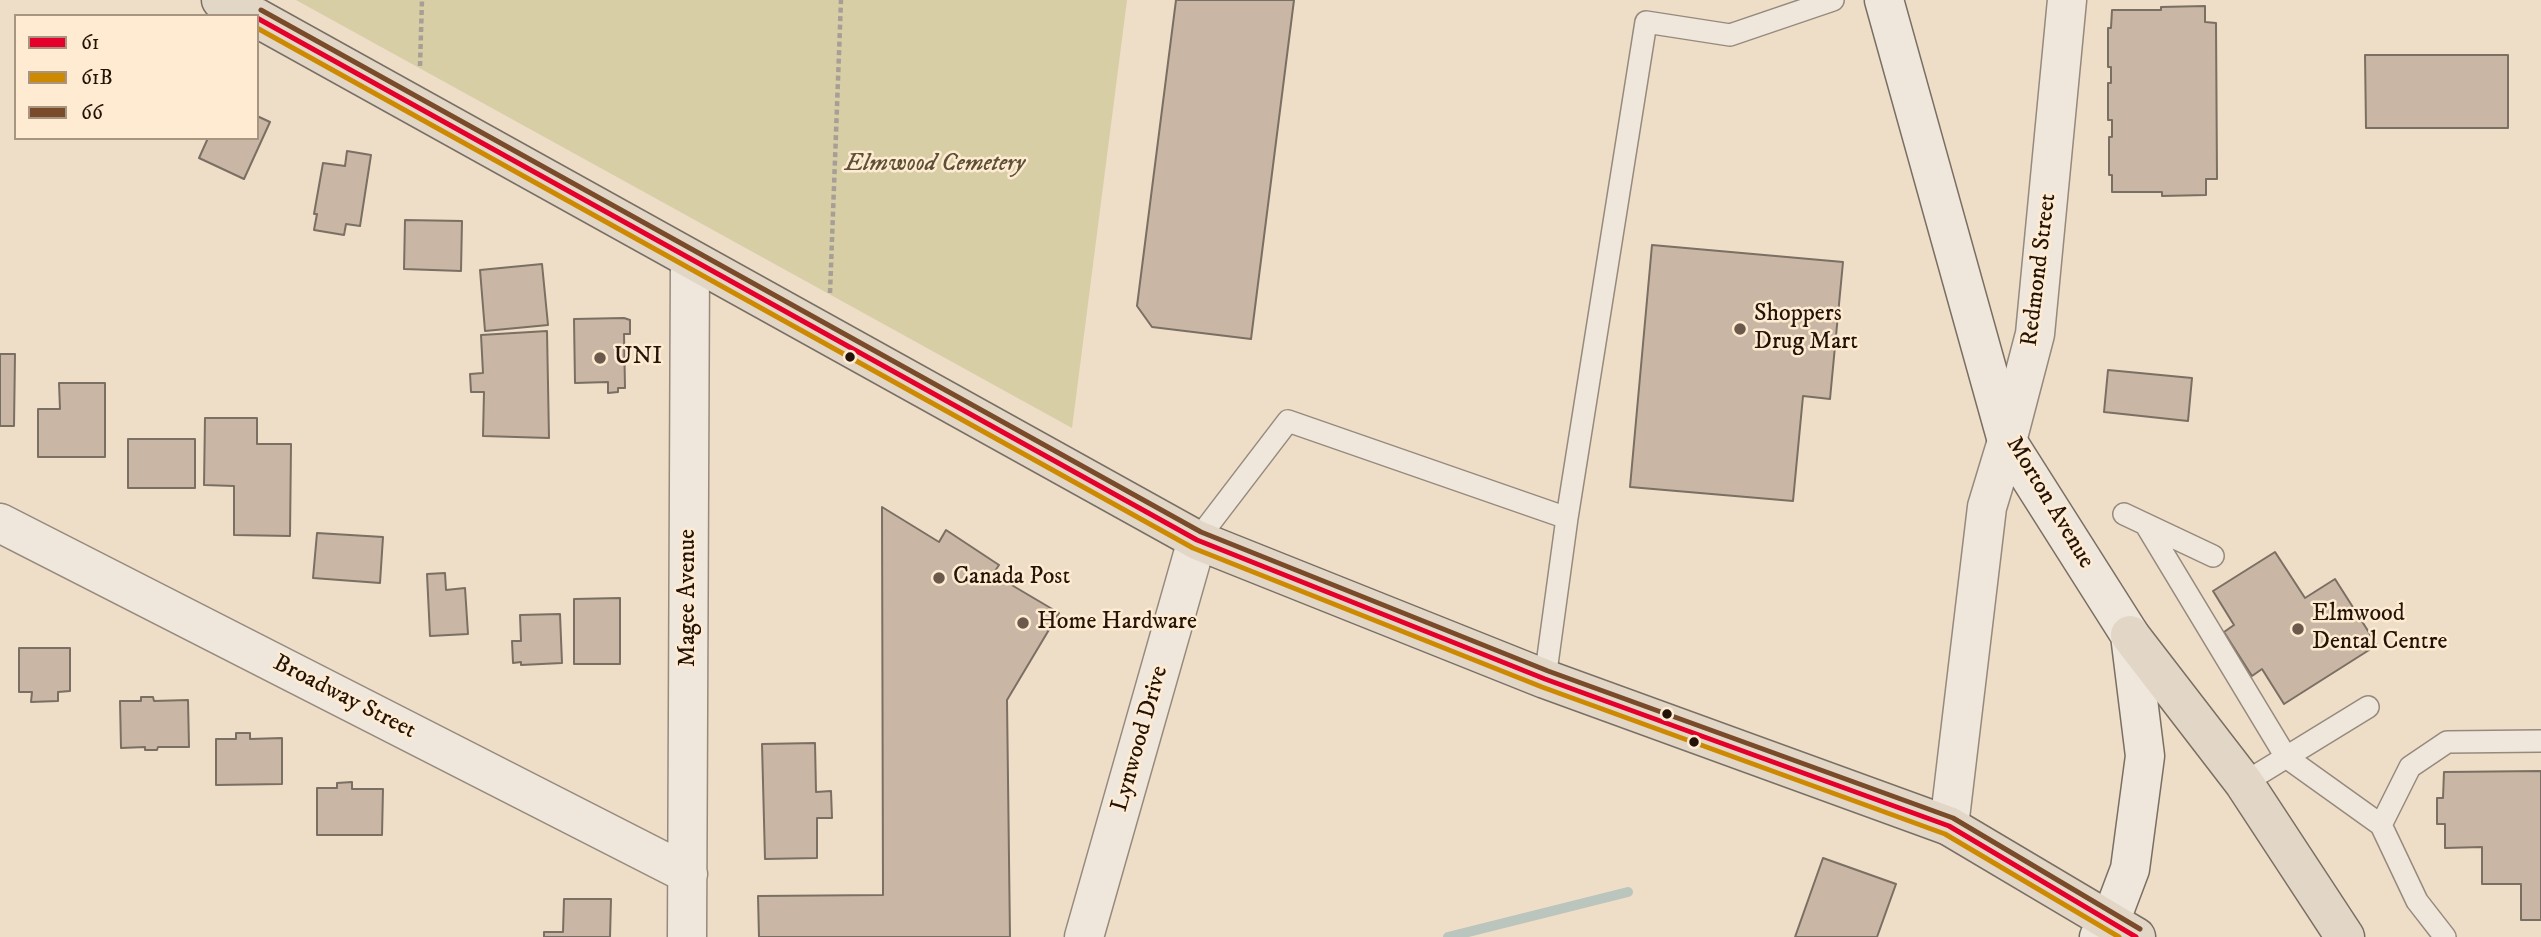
<!DOCTYPE html>
<style>
body{margin:0}
#map{position:relative;width:2541px;height:937px;overflow:hidden;background:#eeddc7;font-family:"IM FELL DW Pica",serif}
canvas{display:block}
.legend{position:absolute;left:14px;top:14px;width:245px;height:126px;box-sizing:border-box;background:#feebd1;border:2px solid #a79581;margin:0;padding:9px 12px;list-style:none;font-size:21px;color:#241308}
.legend li{display:flex;align-items:center;gap:14px;height:35px}
.legend b{width:35px;border:2px solid #a79581}
</style>
<div id="map">
<canvas width="2541" height="937"></canvas>
<ul class="legend">
<li><b style="height:9px;background:#e4002b"></b>61</li>
<li><b style="height:9px;background:#cd8902"></b>61B</li>
<li><b style="height:9px;background:#7a4b2a"></b>66</li>
</ul>
</div>
<script>
const g = document.querySelector('canvas').getContext('2d');
g.lineJoin = 'round';
function fill(path, color) {
  g.fillStyle = color;
  g.fill(path, 'evenodd');
}
function trace(path, color, width, dash) {
  g.strokeStyle = color;
  g.lineWidth = width;
  g.lineCap = dash ? 'butt' : 'round';
  g.setLineDash(dash || []);
  g.stroke(path);
}
function write(font, color, halo, rows, align = 'center') {
  g.font = font + ' "IM FELL DW Pica",serif';
  g.lineWidth = 5;
  g.setLineDash([]);
  g.textBaseline = 'middle';
  g.strokeStyle = halo;
  g.fillStyle = color;
  for (const [text, x, y, turn = 0] of rows) {
    g.save();
    g.translate(x, y);
    g.rotate((+turn || 0) * Math.PI / 180);
    g.textAlign = isNaN(turn) ? turn : align;
    if (halo) g.strokeText(text, 0, 0);
    g.fillText(text, 0, 0);
    g.restore();
  }
}
const green = new Path2D(`
 M296,0H1127L1072,428Z`);
const stream = new Path2D(`
 M1448,937L1628,892`);
const building = new Path2D(`
 M1176,0H1294L1251,339L1152,327L1137,306Z
 M2205,6V22L2216,23L2217,179H2206V195L2162,196V192H2112V175H2109V137H2112V120H2108V83H2111V67H2108V28H2111L2112,10H2161V7Z
 M2365,55H2508V128H2366Z
 M257,116L270,122L244,179L199,158L208,138H257Z
 M347,151L371,155L360,226L346,224L344,235L314,230L317,214H314L323,163L345,166Z
 M405,220L462,221L461,271L404,269Z
 M1652,245L1843,262L1830,399L1803,396L1793,501L1630,487Z
 M542,264L548,325L485,331L480,270Z
 M624,318L630,320V334H624L625,388H618V392L608,393V382L575,383L574,319Z
 M547,331L549,438L483,436L484,392H471L470,374L483,373L481,335Z
 M0,354H15L14,426H0Z
 M2108,370L2192,378L2188,421L2104,412Z
 M59,383H105V457H38V409H60Z
 M205,418H257V444H291L290,536L234,535V486L204,485Z
 M128,439H195V488H128Z
 M882,507L939,542L946,530L999,565L993,574L1059,613L1007,700L1010,937H759L758,896L883,895Z
 M317,533L383,537L380,583L313,578Z
 M2275,552L2305,598L2335,579L2377,645L2284,704L2262,669L2252,676L2224,632L2234,625L2213,591Z
 M445,573L446,590L465,588L468,634L430,636L427,574Z
 M620,598V664H574V599Z
 M560,614L562,663L521,665V662L513,663L512,641H521L520,615Z
 M19,648H70V691L58,692V701L31,702L32,692H19Z
 M141,697H153L154,701L188,700L189,747H158L157,750H145V747L121,748L120,701H141Z
 M236,733H250V739L282,738V784L216,785V739H236Z
 M815,743L816,792L831,791L832,818H817V858L765,859L762,744Z
 M2541,771V920H2521V884H2482V847L2445,848V824H2437V798H2443L2444,772Z
 M352,782V789H383L382,835H317V788H337V783Z
 M1823,858L1896,884L1877,937H1795Z
 M564,899H611L610,937H544V932H563Z`);
const path = new Path2D(`
 M420,66L422,0
 M830,293L841,0`);
const lane = new Path2D(`
 M2124,514L2213,556
 M2146,525L2286,757L2381,825L2417,901L2445,937
 M1197,540L1288,421L1567,518
 M1545,679L1567,518L1646,22L1730,35L1833,0
 M2244,783L2368,707
 M2381,825L2410,767L2447,742L2541,741`);
const street = new Path2D(`
 M0,523L688,874
 M1949,826L1987,507L2007,441L2035,334L2067,0
 M687,937L690,260
 M1084,937L1197,540`);
const secondary = new Path2D(`
 M1884,0L2007,441L2130,635L2145,756L2130,869L2110,922L2099,937`);
const primary = new Path2D(`
 M221,0L253,16
 M257,18L1197,540L1545,679L1949,826L2136,937
 M2130,635L2244,783L2345,937`);
const bus1 = new Path2D(`
 M257,18L1197,540L1545,679L1949,826L2136,937`);
const bus2 = new Path2D(`
 M257,28L1193,548L1542,687L1945,834L2119,937`);
const bus3 = new Path2D(`
 M261,10L1201,532L1548,671L1953,818L2140,929`);
const markers = [
 [1740,329,7,"#6b5a4b"],
 [850,357,6,"#241308"],
 [600,358,7,"#6b5a4b"],
 [939,578,7,"#6b5a4b"],
 [1023,623,7,"#6b5a4b"],
 [2298,629,7,"#6b5a4b"],
 [1667,714,6,"#241308"],
 [1694,742,6,"#241308"]
];
const parkNames = [
 ["Elmwood Cemetery",935,165]
];
const streetNames = [
 ["Redmond Street",2040,270,-83],
 ["Morton Avenue",2049,503,59],
 ["Magee Avenue",689,598,-90],
 ["Broadway Street",344,698,27],
 ["Lynwood Drive",1141,739,-74]
];
const poiNames = [
 ["Shoppers",1754,315],
 ["Drug Mart",1754,343],
 ["UNI",614,358],
 ["Canada Post",953,578],
 ["Elmwood",2312,615],
 ["Dental Centre",2312,643],
 ["Home Hardware",1037,623]
];
fill(green, '#d7cea6');
trace(stream, '#bac5bd', 10);
fill(building, '#cab6a4');
trace(building, '#7a6f63', 2);
trace(lane, '#968a7d', 24);
trace(street, '#968a7d', 41);
trace(secondary, '#7a6f63', 41);
trace(primary, '#7a6f63', 41);
trace(path, '#a79f96', 4.5, [5, 3.5]);
trace(lane, '#efe7dc', 21);
trace(street, '#efe7dc', 38);
trace(secondary, '#efe7dc', 38);
trace(primary, '#e2d7c7', 38);
trace(bus1, '#e4002b', 5);
trace(bus2, '#cd8902', 5);
trace(bus3, '#7a4b2a', 5);
for (const [x, y, r, color] of markers) {
  const dot = new Path2D();
  dot.arc(x, y, r, 0, 2 * Math.PI);
  g.fillStyle = color;
  g.fill(dot);
  trace(dot, '#feebd1', 2.5);
}
write('italic 24px', '#5c5036', '#feebd1', parkNames);
write('24px', '#241308', '#feebd1', streetNames);
write('24px', '#241308', '#feebd1', poiNames, 'left');
</script>
